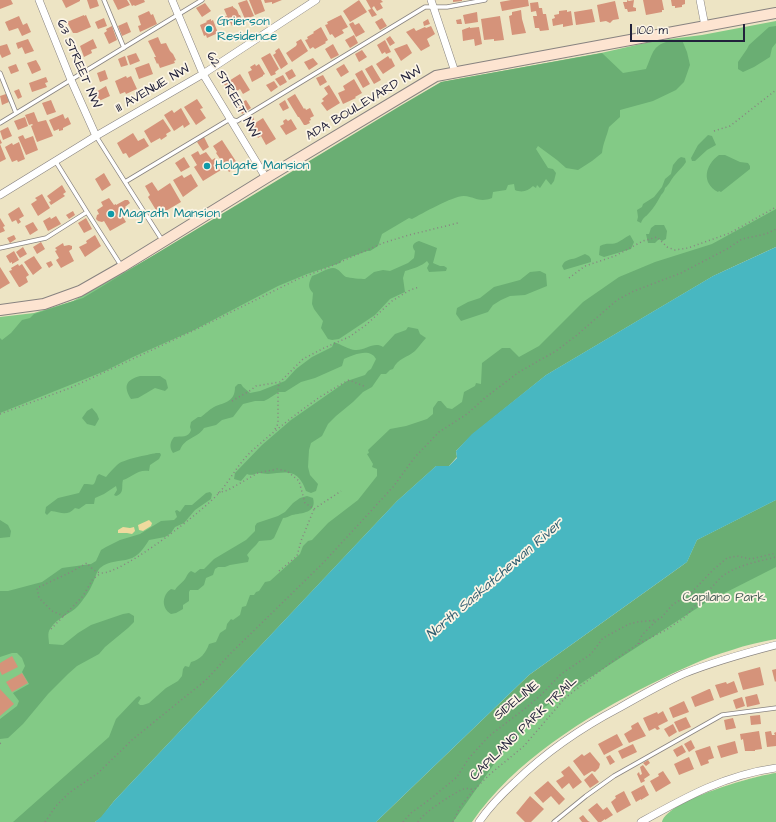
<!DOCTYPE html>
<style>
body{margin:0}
#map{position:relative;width:776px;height:822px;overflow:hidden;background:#ede4c4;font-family:"Architects Daughter",sans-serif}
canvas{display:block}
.scale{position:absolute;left:630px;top:24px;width:115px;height:18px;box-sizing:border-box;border:2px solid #22223b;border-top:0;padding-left:5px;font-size:12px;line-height:14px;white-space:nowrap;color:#22223b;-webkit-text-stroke:3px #fcf5e5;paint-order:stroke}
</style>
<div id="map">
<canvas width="776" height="822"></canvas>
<div class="scale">100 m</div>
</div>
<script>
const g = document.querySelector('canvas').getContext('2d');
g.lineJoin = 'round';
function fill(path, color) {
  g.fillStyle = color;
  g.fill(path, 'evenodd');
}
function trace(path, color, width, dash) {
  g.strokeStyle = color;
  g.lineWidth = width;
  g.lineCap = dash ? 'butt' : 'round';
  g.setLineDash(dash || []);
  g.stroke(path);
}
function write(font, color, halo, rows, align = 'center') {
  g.font = font + ' "Architects Daughter",sans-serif';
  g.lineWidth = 3.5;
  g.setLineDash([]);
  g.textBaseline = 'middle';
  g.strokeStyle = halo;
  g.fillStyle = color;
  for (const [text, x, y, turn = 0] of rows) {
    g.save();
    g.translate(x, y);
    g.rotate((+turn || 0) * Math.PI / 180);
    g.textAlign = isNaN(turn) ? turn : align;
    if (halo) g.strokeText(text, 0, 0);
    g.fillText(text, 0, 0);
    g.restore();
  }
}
const green = new Path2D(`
 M776,21V245L713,276L546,375L472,434L397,501L94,822H0V317L34,313L73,301L169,247L442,82L601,53L654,41L702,35Z
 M776,500V639C761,642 746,645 732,650C704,658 677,671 651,684C585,717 514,761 472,822H376L687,562L697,540Z
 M776,773V822H662C668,800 754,776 776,773Z`);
const forest = new Path2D(`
 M776,26V43L772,48L770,57L754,67L743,72L738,69V62L747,49L749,45L769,27Z
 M673,40H682L687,52L690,65L684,82L676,90L653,101L620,110V117L609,127C607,136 603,143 602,153L592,161L578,170L566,168L557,160L538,146L536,149L548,168L553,169L556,173L554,181L551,185L546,179L540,188L537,185L536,188L533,186C528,191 522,193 515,190L514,184L508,185L506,190L493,192L492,198C479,203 476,197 464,196C455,195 421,214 412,219L409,218L382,234L378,246L370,251H367L342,260L340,263L307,274L278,286L194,330L133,357L105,371L0,413V338L2,340L11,333L22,320L30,318L34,314L83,298L400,106L441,82L602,53L623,73L646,69C654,51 652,45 673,40Z
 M708,135L712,136L716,145L707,150L695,161H692L691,158L698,145Z
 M719,155H725L740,162L748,163L750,166V169L721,192L719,191L718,192C701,183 705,165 719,155Z
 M681,157L685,158L686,162C683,167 679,170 675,175C671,179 670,184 665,188C664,193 662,193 660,197C657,202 654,208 649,213C646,217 643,217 641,223L637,221L638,217L637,210L642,207L643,204L654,197L662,187L665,179L671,174L673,165L678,159Z
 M776,209V247L713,276L546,375L472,435L456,451L457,457L449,466H436L397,501L114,801L102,817L95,822H13L109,737L116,719L136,698L139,696L141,698L138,703L140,705H143L149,703L166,688L178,681L182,676L183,669L185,666L189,667L191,662C200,660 206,653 209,644L216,642L220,633L226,629L227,624L231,619L233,620L240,615L242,607L246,606L250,595H254L256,592L259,591L265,582L270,581L300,554L303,546L308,541L312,540L328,523L358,500L377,476V469L372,467L373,464L367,454L369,453L368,450L390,429L406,426L427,419L433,414V408L438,401H441L447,408L452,409L462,402L464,392L475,386L476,383L481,384L482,363L502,348H510L519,357L539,346L583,302L619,277L655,262L712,244Z
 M655,225H664L667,231L666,239L662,241L659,239L655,243H648L646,234H649L651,228Z
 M630,235L634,242L631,249L604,257L599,255L600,246C608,242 609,245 616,243C620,242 625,237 630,235Z
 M419,241L437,248L433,263L440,266H444L447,268L446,271L429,272L427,268L429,264L427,261C422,266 412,269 405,271L403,278L405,292L390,299L375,315L339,339L332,340L328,339L321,328L323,321L314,309L312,304L313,293C307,287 309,283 312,276C319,274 327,268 333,268C339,268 342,275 346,277C350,278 361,279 365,279L374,272L383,270L390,271L408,263L414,258L415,251C411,246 413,243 419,241Z
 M585,254L589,256L591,259V262L564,270L562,266C565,259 570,260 576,258C579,257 582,255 585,254Z
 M540,271L546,274L547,286L525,295L510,296L501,300L493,305L488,312L461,321L456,314L457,308L468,302L480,298L494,287L520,280L530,272Z
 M408,327L418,329L420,334L426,338C422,342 419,347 415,351C407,358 398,358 393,369L390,370L386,374H381L372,387L363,392L353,402L336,416L328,424L322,436L311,443L309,450L308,467L310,475L318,484L316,491L311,493L306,491C298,469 288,472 268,474C265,474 262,473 259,473C253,474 252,476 247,474L241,481L234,479L235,473L262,445L291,420L347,381L365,375L368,371L371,369L376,359C370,347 353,355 344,359L342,366L315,378L301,382L285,392H279L268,399L264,401H255L243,404L233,417L222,420L216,425L204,428C197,439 185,437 180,450L173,453C169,447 170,442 174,437C181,436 189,438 191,430L190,427L191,422L198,417H201C205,414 210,409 214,407C225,402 235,402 235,387L238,384H241L243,387L250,393L260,391L285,381L296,369L312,357L332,347L334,342C340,344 350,350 355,350C365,351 374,341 383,347L395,334L406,330Z
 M140,376H160L166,380L168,388L165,391L155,388L138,398L131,399C123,386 126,380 140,376Z
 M92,408L97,414L99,419L95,426L87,424L82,418L87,411Z
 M156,453H160L161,455L159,459L150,465L149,471C138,469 132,477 123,480C121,487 125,493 116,496L114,495L117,490L116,486L104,494L95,498L94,504H86L79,509L75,508C67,517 60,512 51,511L47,515L45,513L46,507L58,498L79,493L84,484C95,484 93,488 97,476L99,474L106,477C109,473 113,469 117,465C123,459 148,455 156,453Z
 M206,493L210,492L212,494L211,499L195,510L184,523L175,527L171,533L165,537L149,540C144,548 138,557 129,559C120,562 109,560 100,568C96,572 95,580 92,585C89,592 83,600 78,606C70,615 58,616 50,629C47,634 49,638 49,644L63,645L78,633L91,625L123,614L129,613L134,616V622L128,628L105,647L99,654L77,666L68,674L48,694L23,724L8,738L0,739V719L17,706L19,701L13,693L29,684L22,672L25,666L22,658L17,653H12L0,657V591H8L42,582L62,568L91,564L96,561L101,550L106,547L120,540L140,534L161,521L174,520L177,517L175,511L177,510L180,512L185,505H192Z
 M307,496L313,498C317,513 302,513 292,515C289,516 286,518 283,518L274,538L271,540L259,541C255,547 251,549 247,555L249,558L248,562L230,565L225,567H218L215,569L213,575L206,578L204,585L198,590H190L189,592V601L183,605V609L176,613L171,614C161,608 162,595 171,589L175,590C178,585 182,583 185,579C187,576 187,574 191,571L195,573L200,569H204L214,559L246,540L255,531V526L257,523L278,516L285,512L293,503L300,498Z
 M776,500V567L705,603L543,708L499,757L453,822H376L529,675L687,562L697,540Z
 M0,520L8,525L11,531L10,537L0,538Z`);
const sand = new Path2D(`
 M149,520L152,523L151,526L143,531L139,530L138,525Z
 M123,527L130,528L134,527L135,531L132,534L127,533H118V530Z`);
const water = new Path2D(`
 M776,247V500L697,540L687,562L529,675L376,822H95L101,817L114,801L397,501L436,466H449L457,458L456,451L472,434L546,375L713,276Z`);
const building = new Path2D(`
 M0,0H11L13,4L0,9Z
 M62,0H80V1L66,8Z
 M87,0H97L99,6L90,9Z
 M113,0H127L130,5L118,10Z
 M129,0H144L145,2L135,6L134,5L132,6Z
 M247,0L254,16L245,19L238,3Z
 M249,0H261L265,11L255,15Z
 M264,0H282L272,4V2L265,3Z
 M359,0L367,12L350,22L343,11Z
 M366,0H381L383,2L380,3L383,8L377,11L374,6L372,8L377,15L372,17L368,10L371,9Z
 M453,0H462V1L453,2Z
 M511,0H528L529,6L502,11L500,2Z
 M627,0L629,1L634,0L633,7L636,8V11L628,12L627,9H625L623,2H627Z
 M643,0H662L664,10H662V12L646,15Z
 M671,0H685V4L682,5V7L675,8V6H672Z
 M615,1L619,19L613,20L610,23L606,21L600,22L597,5Z
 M538,2L539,8H542L543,14H546L549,30L540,31L539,28H535L533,16H537L536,11L531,12L530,3Z
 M205,3L211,11L202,17L196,8Z
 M233,7L237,10L239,15H240L243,22L232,26L230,22L226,23L224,17L227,16L224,9L233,6Z
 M592,9L595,22L576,25L574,12Z
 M521,10L522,19L526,33L512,35L509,16L512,15V12Z
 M567,10V12L571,11L573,25L563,27V24L553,26L552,19L555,18L554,15L559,14V11Z
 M149,11L151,15L153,14L157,24L140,32L138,26L141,25L138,16Z
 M477,12L478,22L465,24L463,15Z
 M84,15V16L86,15L91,27L77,33H73L67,22Z
 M341,15L348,27L342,30L344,33L335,38L332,34L330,35L325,25L328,24L327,22Z
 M19,16L23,25L27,23L31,32L22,36L18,28L9,31L5,22Z
 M500,16L504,40L494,41V39L484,40L481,19Z
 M104,18L107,26L98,29L95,22Z
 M382,18L387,26L380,30L375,22Z
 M211,19V21L213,20L218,33L207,38L206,35L204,36L200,25L207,22L206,21Z
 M428,19L430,24L424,26L423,22Z
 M461,19L462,24H457L456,20Z
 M127,22L131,32L122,36L118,26Z
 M353,22L355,25L359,23L365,32L356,37L349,24Z
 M112,26L117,40L109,44L104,33L107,31L106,29Z
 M431,26L435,34L427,39L430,46L421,51L406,32L414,28L416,31L425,27L426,28Z
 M321,27L328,40L325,42L326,43L315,49L313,47L310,49L305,40L308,39L307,37L314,33L313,32Z
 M470,27V28L479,27L482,44L475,46L474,39L463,41L462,30Z
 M354,35L358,43L350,48L345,40Z
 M390,36L395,43L390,46L386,39Z
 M158,37L161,44L166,43L170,51L173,54L176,60L174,61L175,63L160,68L158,63L157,64L154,57H156L148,41Z
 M28,39L34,51L25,54L22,47L18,49L16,43Z
 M93,39L97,48L91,50L92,53L84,57L80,46Z
 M301,39L308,51L292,62L286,53L296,46L297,44L296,42Z
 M385,40L391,52L386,54L385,52L382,54L377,45Z
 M7,44L11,54L2,58L0,54V46Z
 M333,44L339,55L331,59L325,49Z
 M407,44L412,53L401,61L394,49Z
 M279,48L288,64L281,69L273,55L276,53L275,51Z
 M362,50L367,57L359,62L355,54Z
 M136,53L140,61L130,65L127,56Z
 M270,53L279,69L275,72L276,74L271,76L261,58Z
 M125,56L128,65L121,67L118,59Z
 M388,56L390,59L391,58L395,66L383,74L376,64Z
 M313,58L318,64L309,70L304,62Z
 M36,60L40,67L41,70L32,74L27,63Z
 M149,63L153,74L139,79L135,68Z
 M16,64L19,71L11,74L8,67Z
 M255,64L256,66L259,64L265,74L263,75V76L252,82L248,72L252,70L250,67Z
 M344,64L349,72L341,77L336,69Z
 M372,65L381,80L374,84L365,69Z
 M292,69L296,76L289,80L285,73Z
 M105,70L108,79L100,82L97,73Z
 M362,70L370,84L363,88L355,74Z
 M240,74L250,90L243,94L240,89L234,93L232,91L229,92L224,84Z
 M283,75L287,82L280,86L275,79Z
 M323,75L327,82L320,86L316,78Z
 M126,76L127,78L131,76L137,89L126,94L125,92L120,94L115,81Z
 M46,77L48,82L45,83L47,87L32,92L29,83Z
 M354,79L362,93L355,97L356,98L343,104L338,93L345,90L343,86Z
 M274,81L278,87L271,92L266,85Z
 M329,85L340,103L327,111L321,103L324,101L322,99L328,94L324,88Z
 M106,86L110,96L99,101L96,92Z
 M19,89L22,97L18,99L14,91Z
 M6,94L9,102L2,105L0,96Z
 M295,94L304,109L305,108L306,110L310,108L314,116L310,118L311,120L309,121L310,123L306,125H304L299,117H298L287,99Z
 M197,99L203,108L200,109L206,118L196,125L184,107Z
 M51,100L56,112L47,115L42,103Z
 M246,100L251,108L242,114L237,105Z
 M285,100L289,108L283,111L279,104Z
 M181,108L190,124L184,128L183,125L174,131L164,115L172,110L174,113Z
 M34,112L38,122L46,120L53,136L37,142L31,126L33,125L32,124L29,125L25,115Z
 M63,114L65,119L68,117L71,124L63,128V130L59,131V129L54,131L49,120Z
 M253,116L254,120L250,123L248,119Z
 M25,117L28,126L18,130L14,121Z
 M263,118L276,139L266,145L261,136L258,138L255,133L257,132L252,125Z
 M163,119L171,131L166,134L167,136L161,140L160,138L151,143L144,131Z
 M286,119L288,121L291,119L297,129L286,135L280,126L284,124L283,121Z
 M8,127L12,136L3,140L0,131Z
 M133,133L138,141L144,138L149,146L129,158L126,153L123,154L117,143Z
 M23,135L25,139L33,136L38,150L26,155L18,137Z
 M204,137L209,147L203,151L197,142Z
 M0,139L2,143L0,144L6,159L0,162Z
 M222,140L239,166L229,172L216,153L217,152L213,146Z
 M19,142L25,159L18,162L17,160L12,162L5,147L12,143L13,145Z
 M198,151L200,155L206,152L212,160L215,158L221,170L203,181L194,167L197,165L191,155Z
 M184,157L190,167L181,172L175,163Z
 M104,173L111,185L102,191L95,179Z
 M191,174L198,186L183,197L173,180L182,175L184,178Z
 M152,182L158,191L170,183L181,202L159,215L148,197L150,195L145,186Z
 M62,185L66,192L63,194L65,196L51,205L49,202L51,201L47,196Z
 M42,194L50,208L38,216L31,204L37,200L35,198Z
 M109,198L114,205L116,204V205L125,200H128L130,203L125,207L130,212L129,215L124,214L123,217L126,222L110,231L104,221L102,222L98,221L96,219L97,215L99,214L97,210L103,206L101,202Z
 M19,207L24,216L19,219L21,222L18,224L16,220L12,222L8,214Z
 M73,211L75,215L69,219L66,215Z
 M56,216L61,224L48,231L43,221L50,217L51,219Z
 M0,218L5,226L3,227L5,231L0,233Z
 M86,218L92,229L84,233L78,223Z
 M33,222L38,230L30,235L25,226Z
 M14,235L16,239L10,243L7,238Z
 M95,235L101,246L85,257L79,247L87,243L86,241Z
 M41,242L45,249L37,254L33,247Z
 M63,243L64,246L69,245L72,246V249L69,251L74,261L61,268L56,260L59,258L55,251L57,250L55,248Z
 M23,247L27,254L20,258L16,252Z
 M14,251L19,260L12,264V262L10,263L6,256Z
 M34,256L42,268L33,275L24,262Z
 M51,261L53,265L49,268L46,263Z
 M18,264L19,266L22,264L29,275L26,277L28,282L20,287H19L9,271L12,270L11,268Z
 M0,267L10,283L0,289Z
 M12,656L18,667L2,675L0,671V663Z
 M760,667L764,685L743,690L738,673Z
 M776,669V681L775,682L772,670Z
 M22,673L28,683L12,692L6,682Z
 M734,681L738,692L720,698L715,685L726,682L727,684Z
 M0,689L14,704L0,716Z
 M709,689H710L714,700L695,707L691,697Z
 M757,694L760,704L747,707L745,697Z
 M742,697L745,706L736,709L733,700Z
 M684,701L689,712L673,718L669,708Z
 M663,711L668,721L658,726L660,729L657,730L655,728L649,731L643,718L657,712L658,714Z
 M760,715L761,724L751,725L750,716Z
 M686,717L691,727L679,732L674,722Z
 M733,718L736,728L726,730L724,720Z
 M638,722L646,736L629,743L624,734L632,729L631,726Z
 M673,724L677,732L669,737L664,729Z
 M759,731L762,749L755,750V751H745L743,739L741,740L740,734Z
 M771,731L772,735H775L774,733L776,732V746L767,747L765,732Z
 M617,734L623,745L604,755L598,744Z
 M691,740L695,748L689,752L684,744Z
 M735,741L738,753L721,758L717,746Z
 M633,744L637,752L622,759L618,751Z
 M682,745L686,752L677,757L673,750Z
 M710,746L714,758L708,760L709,763L701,766L695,751Z
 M590,752L600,764L599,768L595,772L592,771L584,776L573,761L582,754L584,756Z
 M610,755L615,762L610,765L606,757Z
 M689,757L694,769L679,775L674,764Z
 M648,760L650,763L646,766L643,763Z
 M643,765L650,775L644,779L645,781L641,783L637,774L639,772L640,775L642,774L640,767Z
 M569,766L582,782L573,789L569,783L562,789L556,781L564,776L561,772Z
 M663,771L671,783L656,792L650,781L659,776L658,774Z
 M592,773L599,782L590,788L584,780Z
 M548,781L565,799L559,805L551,796L543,803L534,793Z
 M644,785L649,795L641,800V799L636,802L631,792Z
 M624,791L631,805L617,813L611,802L616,798L615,796Z
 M530,796L544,809L531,822H525L516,813Z
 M597,803L603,810L607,807L613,815L605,820V819L601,822H598L588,810Z
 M583,815L588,821L590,822H582L579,818Z`);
const path = new Path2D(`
 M714,131L730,126L776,90
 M569,278L585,266L615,256L643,241L657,237L667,247L675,250L688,248L730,233L776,207
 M232,401L251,390L256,386L280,382L303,359L324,348L349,337L366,325L392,301L410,290L419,287
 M0,414L70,388L94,377L199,328L298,279L329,267L383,243L409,235L458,223
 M275,429L278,424V387L280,382
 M218,493L228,490L258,473L277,469L287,471L299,481L305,503L314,509L341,491
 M279,571L297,556L301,541L314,509
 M64,616L52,611L39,598L37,588L71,572L87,563C90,567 95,572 101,573C123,574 204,510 219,493C231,479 239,462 253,450C274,431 297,413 320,397C330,391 339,385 349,380L366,387
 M51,629L83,596L93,579L101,573
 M638,644L642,635L657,620L662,617L673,604L688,596L714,569L727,558L737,556L751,559L776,553
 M0,743L3,745
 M45,822L56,806L69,793L98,773L133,739L206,680L231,653L324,562L393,487L415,457L439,432L467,414L486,397L519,372L556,351L577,335L617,300L634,291L681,273L727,249L742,239L766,234L776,229
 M403,822L411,813L429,800L457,777L469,758L489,736L527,707L542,694L561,674L591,654L603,638L629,624L637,622L657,620
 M418,822C423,813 451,795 461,790C465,788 469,788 473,790
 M453,822L460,807L473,791L489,775L524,746L565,698L609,664L638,644L666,630L685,617L720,578C736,565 757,562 776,557`);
const lane = new Path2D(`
 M104,0L124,48
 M0,73L16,113
 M0,123L202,0
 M96,136L125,182L230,119L237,121L425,7H447L485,0
 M125,182L162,240
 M87,212L122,267
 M0,248L46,238L87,212L56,162
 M554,822L586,796L614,776L722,715L776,708`);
const street = new Path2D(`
 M39,0L71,80L96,136
 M172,0L203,74L266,178
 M431,0L455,72
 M700,0L705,26
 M0,195L96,136L203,74L316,0
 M479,822C489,807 502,794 515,782C546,752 581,728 619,708C640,696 661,684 683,674C713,662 745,653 776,645
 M641,822C686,797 725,775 776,768`);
const secondary = new Path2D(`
 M0,310L44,304L80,291L122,267L266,178L436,76L776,13`);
const markers = [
 [209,29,4,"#0f9aa8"],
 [207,166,4,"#0f9aa8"],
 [111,214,4,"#0f9aa8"]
];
const cultureNames = [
 ["Grierson",217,22],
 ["Residence",217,37],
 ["Holgate Mansion",215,166],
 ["Magrath Mansion",119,214]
];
const streetNames = [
 ["63 STREET NW",78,64,67],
 ["111 AVENUE NW",153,89,-30],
 ["62 STREET NW",232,95,61],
 ["ADA BOULEVARD NW",364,104,-31],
 ["SIDELINE",517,701,-39],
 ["CAPILANO PARK TRAIL",524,729,-44]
];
const parkNames = [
 ["Capilano Park",724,598]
];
const waterNames = [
 ["North Saskatchewan River",495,580,-41]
];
fill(green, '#83ca86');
fill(forest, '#6aae73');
fill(sand, '#eeda9e');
fill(water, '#48b7c1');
fill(building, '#d5937a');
trace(lane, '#888380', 5);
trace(street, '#888380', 8);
trace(secondary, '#888380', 12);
trace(path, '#888380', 1.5, [1, 3]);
trace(lane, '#fff', 3.5);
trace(street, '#fff', 7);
trace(secondary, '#fde4d1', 10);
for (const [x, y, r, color] of markers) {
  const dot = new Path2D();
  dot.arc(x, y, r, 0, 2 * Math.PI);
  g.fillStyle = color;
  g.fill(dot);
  trace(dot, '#fcf5e5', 1.5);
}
write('13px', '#0d838f', '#fcf5e5', cultureNames, 'left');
write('13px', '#22223b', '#fcf5e5', streetNames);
write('13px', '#445d55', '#fcf5e5', parkNames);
write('italic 14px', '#315e71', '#fcf5e5', waterNames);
</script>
